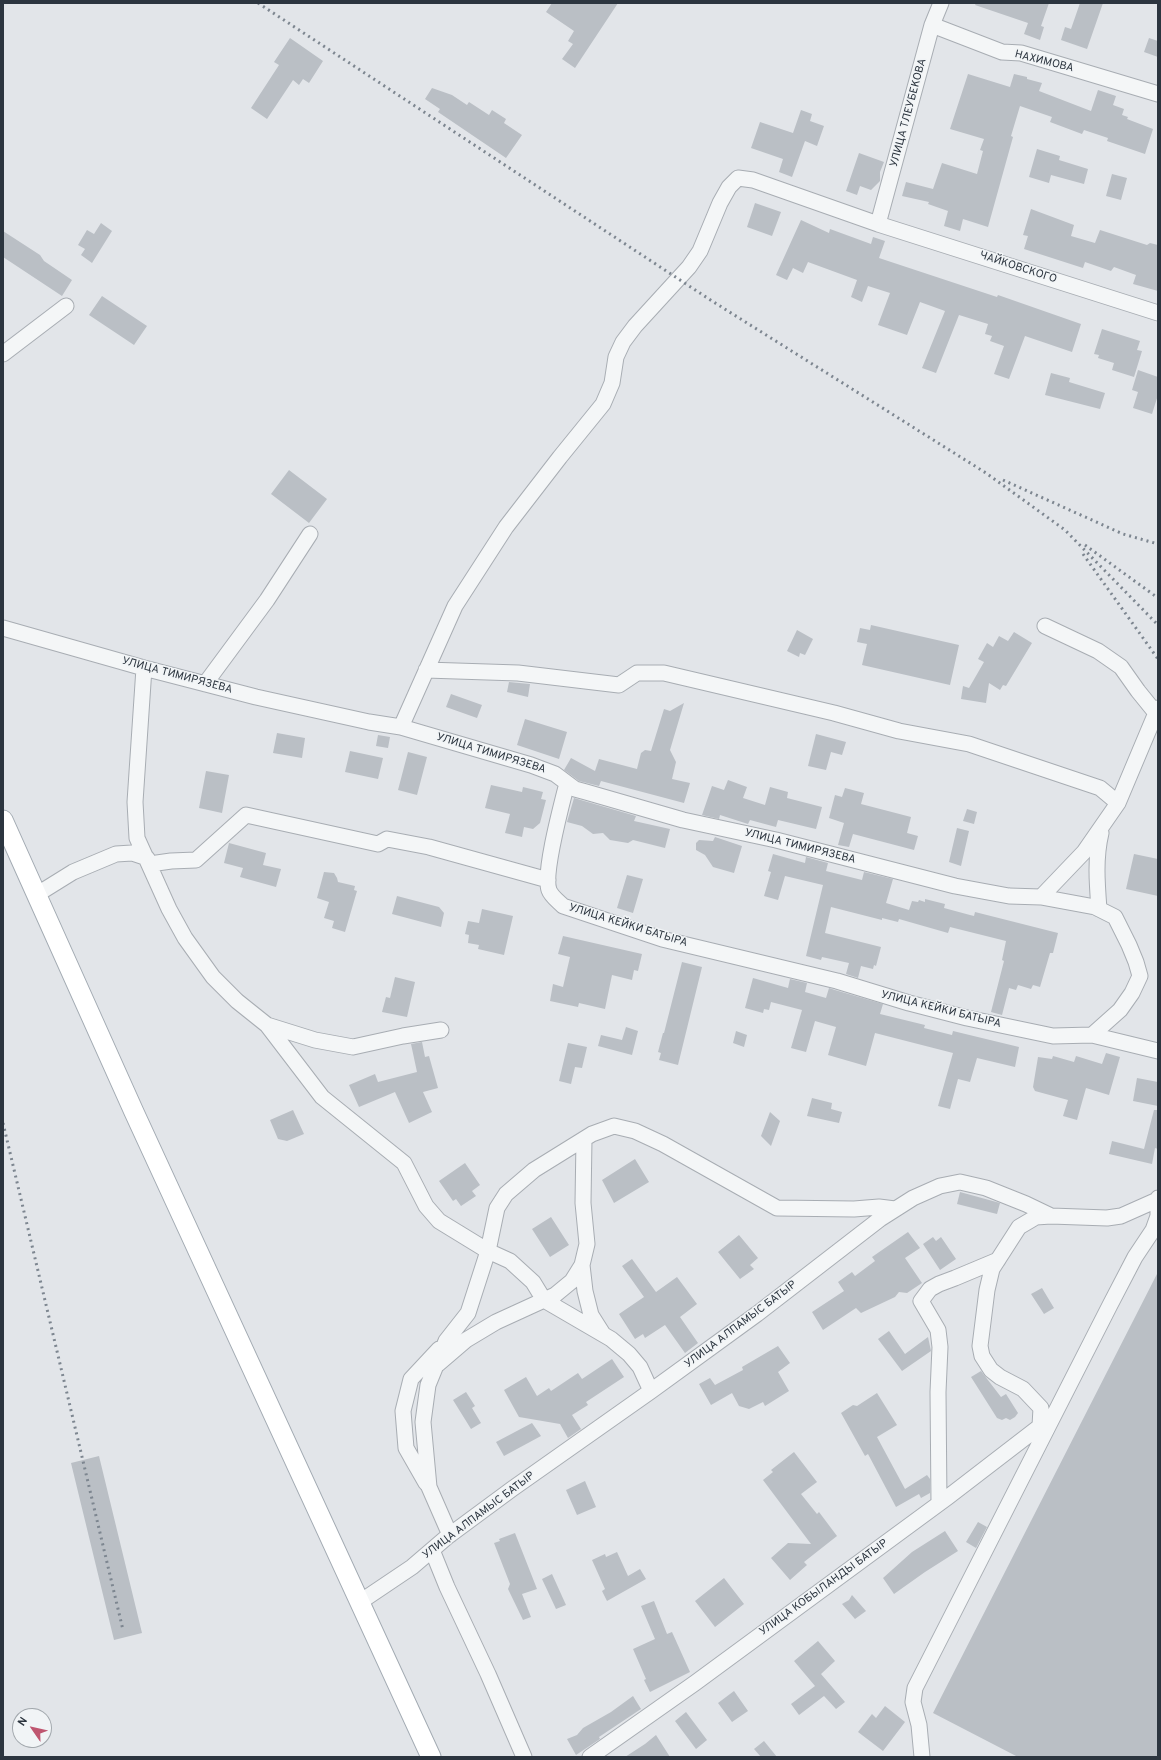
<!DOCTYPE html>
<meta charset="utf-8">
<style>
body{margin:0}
#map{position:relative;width:1161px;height:1760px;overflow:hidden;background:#e2e5e9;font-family:Overpass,sans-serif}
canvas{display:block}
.frame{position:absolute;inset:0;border:4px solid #2c353f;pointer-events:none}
.north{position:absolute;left:12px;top:1708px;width:40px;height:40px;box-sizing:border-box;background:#f1f4f6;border:1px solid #a2a8ad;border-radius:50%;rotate:304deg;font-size:11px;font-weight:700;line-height:16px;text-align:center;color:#2c353f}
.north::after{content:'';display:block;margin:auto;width:14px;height:18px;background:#bf5670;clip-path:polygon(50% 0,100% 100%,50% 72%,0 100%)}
</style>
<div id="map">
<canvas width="1161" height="1760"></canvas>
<div class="frame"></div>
<div class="north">N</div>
</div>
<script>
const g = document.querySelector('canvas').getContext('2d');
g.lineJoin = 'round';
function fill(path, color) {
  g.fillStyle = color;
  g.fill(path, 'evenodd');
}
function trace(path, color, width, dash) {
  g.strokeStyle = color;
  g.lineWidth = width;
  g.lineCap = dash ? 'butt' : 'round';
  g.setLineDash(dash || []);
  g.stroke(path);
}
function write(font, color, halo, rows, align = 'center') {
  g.font = font + ' Overpass,sans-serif';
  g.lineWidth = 3;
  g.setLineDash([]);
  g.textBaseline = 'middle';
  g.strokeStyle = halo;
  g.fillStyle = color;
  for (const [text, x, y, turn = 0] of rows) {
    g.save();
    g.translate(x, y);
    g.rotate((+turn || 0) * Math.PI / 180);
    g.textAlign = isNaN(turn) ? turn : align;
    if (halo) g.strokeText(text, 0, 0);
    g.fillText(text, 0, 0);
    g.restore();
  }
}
const building = new Path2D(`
 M552,3H618L575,68L562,59L573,44L568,41L574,31L546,12Z
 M976,3H1049L1041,26L1044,27L1040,40L1024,34L1028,23L975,5Z
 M1080,3H1103L1087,49L1061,40L1065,27L1071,29Z
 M290,38L323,61L309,83L303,79L299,85L293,80L267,119L251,108L279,65L274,62Z
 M1149,38L1158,41V57L1144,52Z
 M968,74L1010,87L1014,74L1027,77V79L1042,83L1039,91L1091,111L1098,90L1116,96L1113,105L1124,109L1122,115L1128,117L1127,119L1153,129L1145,154L1107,141L1108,138L1084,130L1082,134L1050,122L1052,117L1020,106L1011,136L1013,137L988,227L963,219L960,231L944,226L948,211L928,204L929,202L902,196L906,182L933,189L942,163L977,174L983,151L980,150L984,139L950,129Z
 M432,88L452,95L467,105L469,102L489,115L492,110L506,119L504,123L522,135L506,158L438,112L440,109L425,99Z
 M801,110L812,114L810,121L824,126L817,146L805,141L792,177L779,172L783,159L751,148L760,122L793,133Z
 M1037,149L1060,156L1059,160L1088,169L1084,184L1051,175L1049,183L1029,177Z
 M859,153L884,162L880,172V181L871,190L860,186L857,195L846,191Z
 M1112,174L1127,178L1121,200L1106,196Z
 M755,203L781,212L772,236L747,227Z
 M1031,209L1074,225L1071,236L1095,243L1100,230L1147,245L1150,243L1158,245V291L1133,284L1136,275L1114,267L1111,271L1085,262L1083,268L1024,249L1028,236L1023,235Z
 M801,220L829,233L830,229L871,244L873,237L885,241L879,258L997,297L998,295L1081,324L1072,352L1025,336L1009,379L994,374L1004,346L990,341L992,336L985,334L988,324L959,315L936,373L922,368L945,311L920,302L907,335L878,325L890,293L868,286L862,302L851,297L857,280L808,262L803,273L793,268L787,280L776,275Z
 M101,223L112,231L92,263L81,255L85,249L78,245L87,230L94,234Z
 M3,231L40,255L44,261L72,280L62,296L3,257Z
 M102,296L147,326L134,345L89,315Z
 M1102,329L1140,341L1137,350L1142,351L1134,377L1112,370L1114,363L1098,358L1099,355L1094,354Z
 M1138,370L1158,377V395L1152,414L1133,408L1138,392L1132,390Z
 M1051,373L1070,378L1069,382L1105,393L1100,409L1045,395Z
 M289,470L327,499L309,523L271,494Z
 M871,625L959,645L950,685L862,665L867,644L857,642L860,628L870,630Z
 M797,630L813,639L805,655L800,653L799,657L787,651Z
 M1014,632L1032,643L1006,686L1003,685L1000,690L989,683L986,703L961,699L963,686L969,688L984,662L978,659L987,643L993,647L999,636L1008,641Z
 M509,682L530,684L528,697L507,692Z
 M451,694L482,705L477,718L446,707Z
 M684,703L670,750L676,762L672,779L690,783L684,803L601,781L599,786L579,781L564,770L571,758L595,771L599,759L637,769L641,753L645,750L651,751L664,709L670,711Z
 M525,719L567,732L559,759L517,745Z
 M277,733L305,738L302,758L273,753Z
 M816,734L846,742L842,755L831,752L826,770L808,766Z
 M378,735L390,737L388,748L376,746Z
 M350,751L383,758L378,779L345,772Z
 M408,752L427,757L417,795L398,790Z
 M206,771L229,775L222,813L199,808Z
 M728,780L747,787L743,798L765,805L770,787L788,792L787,798L822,807L816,829L778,820L776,827L750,820L748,824L720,815L719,819L702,815L712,786L724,790Z
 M491,785L522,792L523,787L543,792L541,799L546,800L540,823L533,829L524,827L522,837L505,833L510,814L485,808Z
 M845,788L864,793L861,804L911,817L907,833L918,836L914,850L853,834L849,847L838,845L844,823L829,818L835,795L842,797Z
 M574,798L636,816L634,821L670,829L665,848L633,840L628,843L610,840L603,833L593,834L582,826L567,822Z
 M967,809L977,812L974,824L963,821Z
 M957,828L969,831L961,866L949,862Z
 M715,837L742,846L734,873L713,867L705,855L696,850V843L699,840L713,841Z
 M229,843L266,853L263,865L281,869L276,887L240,877L243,868L224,863Z
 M773,854L805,863L806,857L828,863L826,871L862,880L864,872L893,879L886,903L909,910L912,901L918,902L919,900L925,902V899L945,904L944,908L970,915L974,916L975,912L1058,933L1053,953H1050L1040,987L1033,985L1031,989L1018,985L1016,990L1009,988L1002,1015L991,1012L1004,961L1002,960L1006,941L950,927L948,933L899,919L898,922L882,918V920L831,907L825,933L881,947L876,966L874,965L873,969L861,966L858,978L846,974L849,963L822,957L821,960L806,956L823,885L785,876L778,900L764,896L771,872L768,871Z
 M1134,854L1158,859V896L1126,889Z
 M324,872L334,873L337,878L338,882L355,886L354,890L357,891L345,932L332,928L334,921L324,918L329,902L317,898Z
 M627,875L643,879L633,913L617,908Z
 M397,896L439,907L444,913L441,927L392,914Z
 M482,909L513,916L504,955L478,949L479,945L468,943L469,935L465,934L468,921L479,923Z
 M563,936L642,954L638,971L634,970L632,980L612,975L605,1009L579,1003L578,1007L550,1001L553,984L563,987L570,957L558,954Z
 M682,962L702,967L678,1065L659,1060L661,1053L658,1052L663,1033H664Z
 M395,977L415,982L407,1017L382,1012L386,997L390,998Z
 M753,978L788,988L790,979L807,983L805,992L826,998L829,988L835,990L883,1004L880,1014L925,1025L924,1028L952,1035L953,1031L1019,1047L1015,1067L977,1058L970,1082L958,1079L950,1109L938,1106L953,1053L875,1033L866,1066L828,1055L836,1027L815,1021L806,1052L791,1048L802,1010L771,1002L769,1010L764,1009L763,1013L745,1008Z
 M626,1027L638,1031L632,1055L598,1046L601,1035L622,1040Z
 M736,1031L747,1035L744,1047L733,1043Z
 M422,1042L425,1057L429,1056L438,1088L423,1092L432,1112L409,1123L395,1092L359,1107L349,1085L375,1074L378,1082L417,1072L411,1044Z
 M568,1043L587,1047L582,1068L575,1067L571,1084L559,1081Z
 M1106,1053L1120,1057L1109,1095L1086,1088L1077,1120L1063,1116L1068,1100L1035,1091L1033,1087L1038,1057L1052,1059L1053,1056L1074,1062L1076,1056L1102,1064Z
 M1137,1078L1158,1082V1106L1133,1101Z
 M812,1098L832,1103L831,1109L842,1112L839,1123L807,1116Z
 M293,1110L304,1134L287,1141L278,1139L270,1120Z
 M1154,1110H1158V1149L1155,1148L1152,1164L1109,1154L1112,1141L1144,1149Z
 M770,1112L780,1121L771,1146L761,1136Z
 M635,1159L649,1182L614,1203L602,1180Z
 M465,1163L480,1185L472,1191L476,1196L461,1206L456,1199L453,1201L439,1181Z
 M960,1192L1000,1203L997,1214L957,1204Z
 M551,1217L569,1245L550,1257L532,1229Z
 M908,1232L920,1248L905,1258L922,1283L907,1293L899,1292L895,1297L861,1313L856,1308L823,1330L812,1312L844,1291L838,1282L852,1272L855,1276L875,1261L872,1257Z
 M739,1235L758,1258L750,1265L754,1269L740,1279L718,1252Z
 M933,1237L936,1241L941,1237L956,1259L940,1270L923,1244Z
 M632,1259L656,1292L677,1277L697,1304L680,1317L698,1343L685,1353L665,1325L645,1338L643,1334L635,1339L619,1314L644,1297L622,1266Z
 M1158,1272V1757H1018L933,1713Z
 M1042,1288L1054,1308L1044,1314L1031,1294Z
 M889,1331L905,1354L928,1337L931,1351L902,1371L878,1339Z
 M778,1346L790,1363L778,1372L789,1391L765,1406L763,1402L749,1409L739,1406L732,1393L711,1405L699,1384L710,1378L715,1385L743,1370L742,1367Z
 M612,1359L624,1377L586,1402L588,1405L572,1415L581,1429L568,1438L560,1424L519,1417L504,1390L526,1377L537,1396L549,1388L551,1391L578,1373L582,1379Z
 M981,1371L1001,1397L1006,1394L1018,1413L1015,1417L1010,1420L1006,1418L1002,1420L997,1418L971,1377Z
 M466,1392L475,1406L472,1408L481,1423L471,1429L453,1400Z
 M877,1393L897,1425L877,1437L905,1489L927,1475L930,1479V1493L921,1498L919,1494L896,1507L868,1454L865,1456L841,1413L853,1405L857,1406Z
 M532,1423L541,1436L504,1456L496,1442Z
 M794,1452L817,1482L801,1494L817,1514L819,1512L837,1536L804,1562L807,1565L790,1580L771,1558L788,1543L811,1544L763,1480L773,1472L771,1470Z
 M99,1456L142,1633L114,1640L71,1463Z
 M585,1481L596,1507L577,1515L566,1490Z
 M978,1522L987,1527L976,1548L966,1542Z
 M945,1531L958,1551L925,1572L894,1594L883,1578L912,1552Z
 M515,1533L537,1589L522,1594L531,1617L523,1620L508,1589L510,1584L494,1543L500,1541L499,1539Z
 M617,1552L628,1576L640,1569L646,1579L607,1601L602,1591L605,1589L592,1560L605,1554L606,1557Z
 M552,1574L566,1605L556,1609L542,1579Z
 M724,1578L744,1604L715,1627L695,1601Z
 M852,1595L866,1611L855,1619L842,1604L849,1600Z
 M654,1601L667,1634L672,1632L690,1672L650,1692L644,1680L646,1679L633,1649L655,1639L641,1606Z
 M818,1641L835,1661L821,1674L845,1702L836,1709L824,1696L799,1715L791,1704L815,1686L794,1661Z
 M734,1691L748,1711L732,1722L718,1703Z
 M633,1696L641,1709L599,1737L600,1739L576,1755L567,1739L577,1735L583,1728L611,1712Z
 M885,1706L905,1722L883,1751L858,1732L872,1714L876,1718Z
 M686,1712L707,1740L696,1749L675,1721Z
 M656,1735L670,1757H625L645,1744Z
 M764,1741L777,1757H761L754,1749Z`);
const minor = new Path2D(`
 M932,25L1002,52L1021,53L1158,94
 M878,224L932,25L941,3
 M3,354L66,306
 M1045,626L1098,651L1121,667L1138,691L1155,712
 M3,628L144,668L256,697L369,722L401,727L531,765L555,774L575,789L586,792L683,820L776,840L955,886L1009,896L1041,897L1095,907L1115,917L1129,945L1136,962L1140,976L1132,993L1120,1010L1092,1035
 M144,668L135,802L137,838L169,909L185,938L213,977L237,1001L267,1025L322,1097L404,1163L426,1206L439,1221L488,1251L510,1261L533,1282L544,1300L611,1339L629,1354L640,1367L651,1391
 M426,670L518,673L619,685L637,673H664L834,713L899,731L969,744L1100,788L1118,803
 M205,684L267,600L310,534
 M401,727L455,606L506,527L560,457L603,404L612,383L616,357L623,342L635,326L689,267L700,251L720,203L729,187L738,178L753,180L878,224L1158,313
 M567,783C562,803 543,873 549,890C551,896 558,901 563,906L662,939L837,981L909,1003L967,1018L1053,1036L1092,1035L1158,1051
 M150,864L171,861L196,860L246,815L378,844L387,839L429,847L548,880
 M36,895L73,872L116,854L132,853L147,858
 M1041,897L1084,852L1118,803L1158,708
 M1099,909C1097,883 1095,858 1101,833
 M267,1025L315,1040L353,1047L403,1036L441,1030
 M582,1265L585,1291L591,1315L603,1334
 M438,1364L466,1340L496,1322L555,1295L572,1281L582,1265L587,1244L583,1203L584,1139
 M1040,1426L1041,1408L1023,1389L1000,1377L991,1370L982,1356L980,1346L987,1290L992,1269L1019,1227L1036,1217L1051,1216
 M426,1483L406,1448L403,1411L411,1379L439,1349
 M939,1503L938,1392L940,1347L938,1330L921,1301L930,1289L939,1284L955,1278L998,1260
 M450,1535L429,1487L423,1422L428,1385L446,1341L468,1313L488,1251L497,1208L506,1194L534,1170L592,1134L614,1126L635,1131L663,1144L777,1208L854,1209L879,1207L895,1209
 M432,1550L447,1587L488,1674L524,1757
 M360,1602L412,1567L447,1537L512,1489L651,1391L757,1314L880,1219L913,1198L940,1186L960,1182L986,1188L1026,1204L1051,1216L1107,1218L1121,1216L1157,1200
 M590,1757L695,1683L948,1497L1052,1417
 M922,1757L919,1725L913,1702L915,1688L1110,1305L1135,1257L1153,1230L1158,1216V1198`);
const major = new Path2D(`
 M3,820L134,1112L431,1757`);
const rail = new Path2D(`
 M258,3L712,301L986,473L1065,530L1158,625
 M1003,480L1123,534L1158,544
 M1085,545L1158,598
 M1083,554L1158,659
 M3,1123L123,1630`);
const streetNames = [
 ["НАХИМОВА",1044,62,14],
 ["УЛИЦА ТЛЕУБЕКОВА",909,113,-75],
 ["ЧАЙКОВСКОГО",1018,268,18],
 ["УЛИЦА ТИМИРЯЗЕВА",177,676,15],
 ["УЛИЦА ТИМИРЯЗЕВА",491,754,17],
 ["УЛИЦА ТИМИРЯЗЕВА",800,847,14],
 ["УЛИЦА КЕЙКИ БАТЫРА",628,926,17],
 ["УЛИЦА КЕЙКИ БАТЫРА",941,1010,14],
 ["УЛИЦА АЛПАМЫС БАТЫР",741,1325,-37],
 ["УЛИЦА АЛПАМЫС БАТЫР",479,1516,-37],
 ["УЛИЦА КОБЫЛАНДЫ БАТЫР",824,1588,-36]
];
fill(building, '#babfc5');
trace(minor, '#a8adb3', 17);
trace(major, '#a3abb3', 21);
trace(minor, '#f4f6f7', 15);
trace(major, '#fff', 19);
trace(rail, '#7d8690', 3, [2, 4]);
write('11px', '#2c353f', '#f1f4f6', streetNames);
</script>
